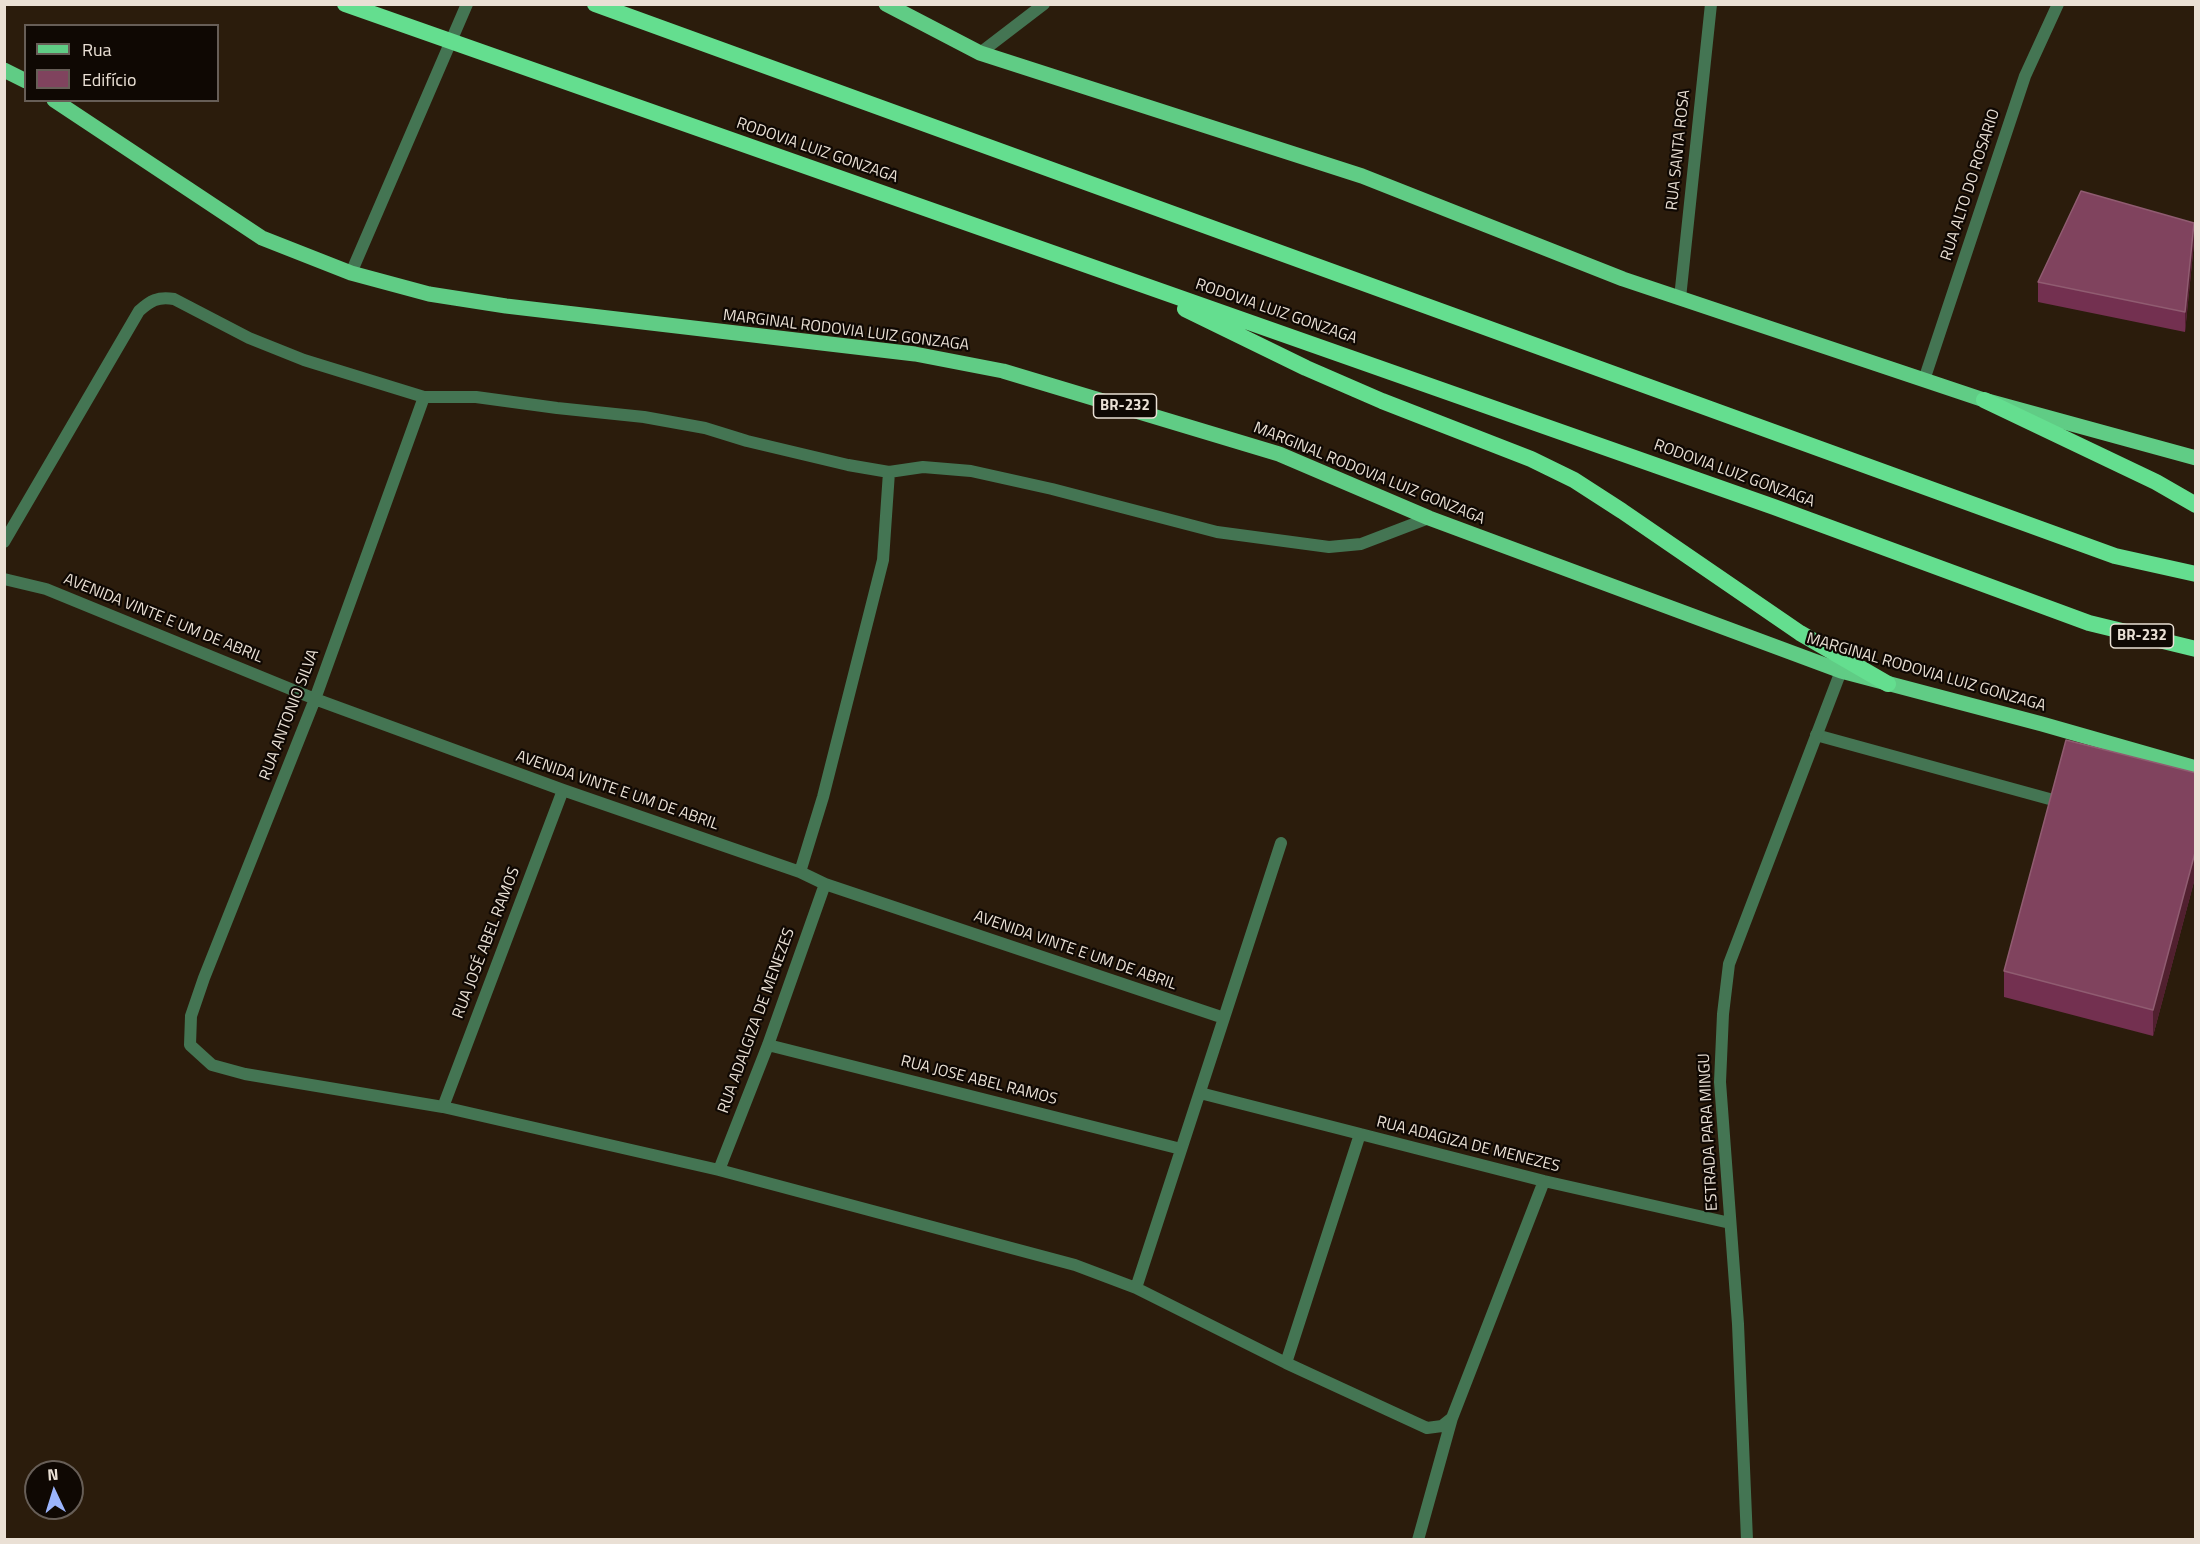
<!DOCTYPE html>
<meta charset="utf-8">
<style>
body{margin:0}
#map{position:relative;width:2200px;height:1544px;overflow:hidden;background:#2b1c0c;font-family:"Titillium Web",sans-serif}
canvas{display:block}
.frame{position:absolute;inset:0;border:6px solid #eae0d5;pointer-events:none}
.legend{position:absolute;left:24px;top:24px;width:195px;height:78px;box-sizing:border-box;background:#0f0803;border:2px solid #675e57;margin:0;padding:8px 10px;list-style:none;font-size:18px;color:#eae0d5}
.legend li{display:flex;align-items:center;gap:12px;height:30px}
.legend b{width:30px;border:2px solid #675e57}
.north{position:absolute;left:24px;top:1460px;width:60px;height:60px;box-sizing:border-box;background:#0f0803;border:2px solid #675e57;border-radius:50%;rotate:356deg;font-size:16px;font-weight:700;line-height:24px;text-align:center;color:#eae0d5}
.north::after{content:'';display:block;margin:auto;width:21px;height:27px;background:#9bb5fd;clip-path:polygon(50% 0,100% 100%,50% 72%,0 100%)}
</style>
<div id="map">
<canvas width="2200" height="1544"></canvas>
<div class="frame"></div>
<ul class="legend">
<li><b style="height:8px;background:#60cc85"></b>Rua</li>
<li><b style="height:16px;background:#80435e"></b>Edifício</li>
</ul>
<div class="north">N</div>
</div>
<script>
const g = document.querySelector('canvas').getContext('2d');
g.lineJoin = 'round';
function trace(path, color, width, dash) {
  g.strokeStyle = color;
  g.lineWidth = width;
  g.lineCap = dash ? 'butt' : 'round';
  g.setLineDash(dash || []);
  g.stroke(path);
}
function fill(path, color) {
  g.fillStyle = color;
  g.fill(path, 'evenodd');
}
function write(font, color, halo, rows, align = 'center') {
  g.font = font + ' "Titillium Web",sans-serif';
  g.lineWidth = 4.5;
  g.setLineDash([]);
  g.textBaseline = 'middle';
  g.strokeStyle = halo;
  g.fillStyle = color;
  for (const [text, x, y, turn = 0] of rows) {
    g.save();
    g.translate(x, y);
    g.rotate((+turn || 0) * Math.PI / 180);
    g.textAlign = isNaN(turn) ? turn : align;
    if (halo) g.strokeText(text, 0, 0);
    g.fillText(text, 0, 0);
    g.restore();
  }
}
const service = new Path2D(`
 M1816,735L2064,803`);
const minor = new Path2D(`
 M980,53L1044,4
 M1680,298L1711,4
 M424,397L315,699L204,978L191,1016L190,1045L212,1065L245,1074L443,1107L719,1170L1075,1265L1136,1288L1286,1363L1427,1428L1442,1426L1452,1418L1544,1181
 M889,472L923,467L971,471L1052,489L1217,532L1329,547L1361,544L1429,518
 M4,542L139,311C150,301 158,296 174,299L249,338L304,360L424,397H476L557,408L644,417L705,428L747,441L848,465L889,472L883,560L823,797L800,872
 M4,579L46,589L315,699L563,790L800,872L825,884L1224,1018
 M768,1045L1181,1149
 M1200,1093L1544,1181L1730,1223
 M443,1107L563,790
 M719,1170L768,1045L825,884
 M1136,1288L1281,843
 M1286,1363L1360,1134
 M1418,1540L1452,1418
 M1747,1540L1738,1324L1720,1082L1723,1014L1729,964L1841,671`);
const tertiary = new Path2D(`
 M351,273L467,4
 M1924,380L2025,76L2058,4`);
const primary = new Path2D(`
 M886,4L980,53L1362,176L1623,279L1984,400L2196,458
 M4,70L26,81
 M54,100L262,238L351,273L429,294L506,306L915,354L1003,371L1279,454L1429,518L1841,671L2042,724L2196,768`);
const trunk = new Path2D(`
 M345,4L1774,507L2089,623L2196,649
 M595,4L2115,556L2196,574
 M1185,309L1306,368L1382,401L1531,459L1574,480L1622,511L1800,633L1888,684
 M1984,400L2156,482L2196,505`);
const wall = new Path2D(`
 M2194,243L2185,332L2038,302V282Z
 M2196,773V874L2153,1036L2004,997V971Z`);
const shadedWall = new Path2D(`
 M2194,223V243L2185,332V312Z
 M2196,849V874L2153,1036V1010Z`);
const building = new Path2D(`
 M2081,191L2194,223L2185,312L2038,282Z
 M2066,740L2196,773V849L2153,1010L2004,971Z`);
const shields = [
 [1125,406,63],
 [2142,636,63]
];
const shieldNames = [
 ["BR-232",1125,406],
 ["BR-232",2142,636]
];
const streetNames = [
 ["RUA SANTA ROSA",1679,150,-84],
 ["RODOVIA LUIZ GONZAGA",817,151,19],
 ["RUA ALTO DO ROSARIO",1971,185,-72],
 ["RODOVIA LUIZ GONZAGA",1276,312,19],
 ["MARGINAL RODOVIA LUIZ GONZAGA",846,331,7],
 ["MARGINAL RODOVIA LUIZ GONZAGA",1369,474,22],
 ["RODOVIA LUIZ GONZAGA",1734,474,20],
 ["AVENIDA VINTE E UM DE ABRIL",163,619,22],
 ["MARGINAL RODOVIA LUIZ GONZAGA",1926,673,16],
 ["RUA ANTONIO SILVA",290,715,-69],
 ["AVENIDA VINTE E UM DE ABRIL",617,791,19],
 ["RUA JOSÉ ABEL RAMOS",487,943,-69],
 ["AVENIDA VINTE E UM DE ABRIL",1075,951,19],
 ["RUA ADALGIZA DE MENEZES",757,1021,-70],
 ["RUA JOSE ABEL RAMOS",979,1081,14],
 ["ESTRADA PARA MINGU",1709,1132,-93],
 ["RUA ADAGIZA DE MENEZES",1468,1145,14]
];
trace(service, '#447553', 12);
trace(minor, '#447553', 12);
trace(tertiary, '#447553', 12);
trace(primary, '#60cc85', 15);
trace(trunk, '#64de8f', 16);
fill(wall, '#733050');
fill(shadedWall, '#51202f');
fill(building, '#80435e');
trace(building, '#905c71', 1.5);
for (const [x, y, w] of shields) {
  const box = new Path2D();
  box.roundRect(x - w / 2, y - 12, w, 24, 4.5);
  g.fillStyle = '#0f0803';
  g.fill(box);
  trace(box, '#eae0d5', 1.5);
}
write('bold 15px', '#eae0d5', null, shieldNames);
write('16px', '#eae0d5', '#0f0803', streetNames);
</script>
